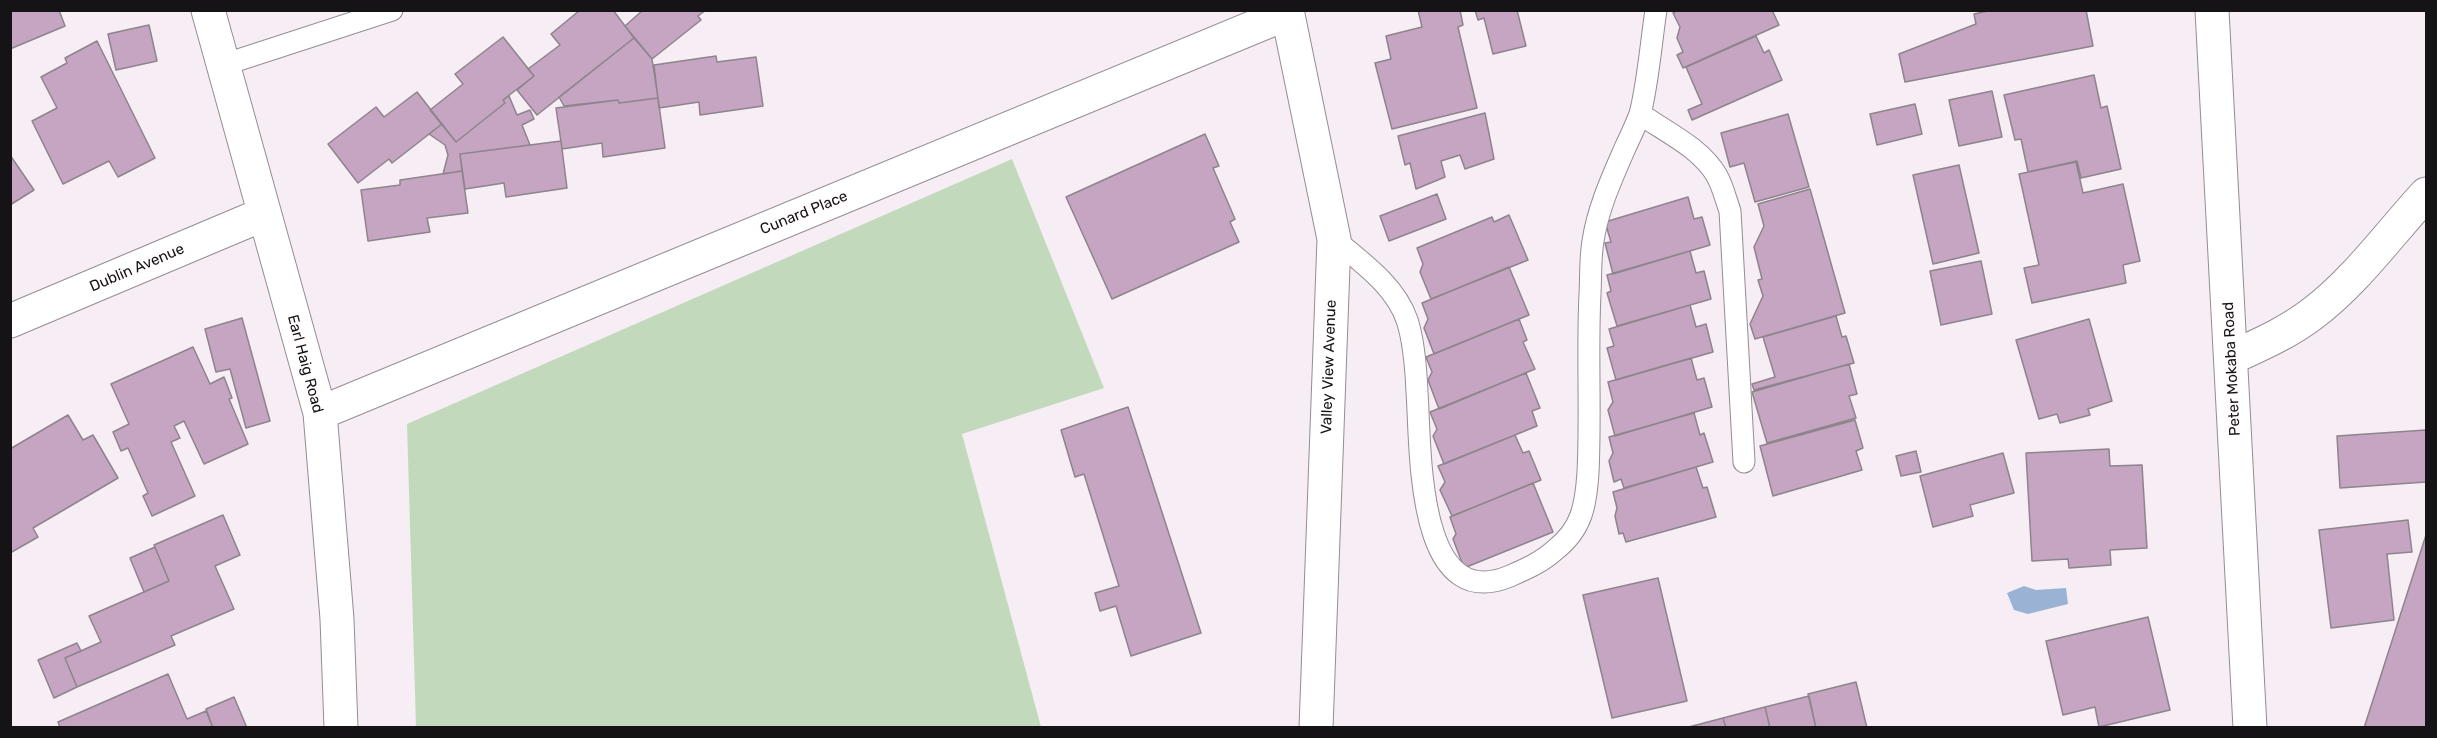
<!DOCTYPE html>
<style>
body{margin:0}
#map{position:relative;width:2437px;height:738px;overflow:hidden;background:#f6edf5;font-family:Rubik,sans-serif}
canvas{display:block}
.frame{position:absolute;inset:0;border:12px solid #161316;pointer-events:none}
</style>
<div id="map">
<canvas width="2437" height="738"></canvas>
<div class="frame"></div>
</div>
<script>
const g = document.querySelector('canvas').getContext('2d');
g.lineJoin = 'round';
function fill(path, color) {
  g.fillStyle = color;
  g.fill(path, 'evenodd');
}
function trace(path, color, width, dash) {
  g.strokeStyle = color;
  g.lineWidth = width;
  g.lineCap = dash ? 'butt' : 'round';
  g.setLineDash(dash || []);
  g.stroke(path);
}
function write(font, color, halo, rows, align = 'center') {
  g.font = font + ' Rubik,sans-serif';
  g.lineWidth = 5;
  g.setLineDash([]);
  g.textBaseline = 'middle';
  g.strokeStyle = halo;
  g.fillStyle = color;
  for (const [text, x, y, turn = 0] of rows) {
    g.save();
    g.translate(x, y);
    g.rotate((+turn || 0) * Math.PI / 180);
    g.textAlign = isNaN(turn) ? turn : align;
    if (halo) g.strokeText(text, 0, 0);
    g.fillText(text, 0, 0);
    g.restore();
  }
}
const green = new Path2D(`
 M1012,159L1104,388L962,434L1041,727H416L407,424Z`);
const water = new Path2D(`
 M2024,586L2036,590L2066,588L2068,604L2028,614L2014,610L2007,593Z`);
const building = new Path2D(`
 M10,10H59L65,26L10,49Z
 M580,10H613L634,38L537,115L517,90L534,76L528,69L560,45L551,34Z
 M643,10H706L698,16L701,20L652,59L625,26Z
 M1418,10H1460L1463,25L1458,27L1477,108L1392,129L1375,63L1391,59L1386,36L1422,27Z
 M1475,10H1517L1526,46L1493,54L1484,18L1478,20Z
 M1678,10H1772L1779,25L1683,68L1677,55L1683,52L1677,38L1680,27L1673,13Z
 M1993,10H2086L2093,46L1905,82L1899,54L1976,24L1974,14Z
 M149,25L157,61L116,70L108,34Z
 M1756,36L1764,53L1769,50L1782,80L1692,120L1688,110L1702,104L1686,67Z
 M503,37L534,76L503,100L505,103L456,142L430,110L463,84L455,74Z
 M634,38L652,59L658,98L619,103L618,100L564,106L559,97Z
 M97,41L155,158L118,177L109,161L63,184L32,121L57,108L41,77L67,63L65,58Z
 M716,56L717,62L756,57L763,106L700,115L699,102L659,108L654,65Z
 M2094,75L2101,108L2107,106L2121,169L2081,178L2077,161L2028,172L2021,139L2015,140L2004,95Z
 M1992,91L2002,137L1959,146L1949,100Z
 M417,92L442,124L392,163L389,159L358,183L328,144L376,107L384,117Z
 M509,96L517,115L530,110L534,119L522,125L530,145L460,154L462,171L443,174L448,155L445,145L429,134L442,124L456,142L505,103L503,100Z
 M658,98L665,148L603,157L602,143L562,149L556,108L618,100L619,103Z
 M1915,104L1922,134L1877,145L1870,114Z
 M1485,113L1494,159L1465,169L1460,155L1441,161L1445,177L1416,189L1410,163L1405,165L1398,136Z
 M1788,114L1809,187L1755,202L1744,163L1730,167L1721,133Z
 M1205,134L1219,166L1213,168L1235,219L1230,222L1239,242L1112,299L1066,197Z
 M561,141L567,188L506,197L504,183L465,189L460,154Z
 M10,155L34,190L10,205Z
 M2076,162L2083,193L2123,184L2140,261L2123,265L2126,283L2032,303L2024,268L2039,265L2019,174Z
 M1959,165L1979,253L1933,264L1913,175Z
 M462,171L468,213L427,218L430,232L368,241L361,190L400,185V180Z
 M1810,189L1845,313L1755,339L1750,324L1763,296L1758,280L1762,279L1754,247L1764,226L1758,204Z
 M1437,194L1446,219L1389,241L1380,216Z
 M1688,197L1694,219L1702,217L1710,245L1613,274L1605,243L1611,242L1605,222Z
 M1509,215L1528,260L1431,299L1420,272L1423,264L1417,248L1492,217L1494,222Z
 M1690,251L1696,273L1704,271L1711,299L1617,326L1607,293L1611,291L1607,275Z
 M1981,261L1992,314L1941,325L1930,271Z
 M1509,267L1529,315L1434,354L1424,328L1428,319L1422,303Z
 M1690,305L1696,327L1706,324L1713,352L1616,380L1607,348L1614,346L1609,329Z
 M1836,316L1842,337L1846,336L1854,363L1754,390L1752,384L1775,377L1763,337Z
 M242,318L270,421L246,428L230,369L216,372L205,329Z
 M1519,319L1527,340L1523,342L1535,369L1439,409L1428,380L1432,372L1426,357Z
 M2089,319L2112,401L2088,409L2090,415L2060,423L2057,414L2039,419L2016,340Z
 M193,347L210,384L224,377L232,398L229,399L248,444L204,464L184,421L174,426L180,438L171,442L195,496L152,516L143,496L148,493L128,448L121,451L113,432L129,424L111,384Z
 M1691,358L1697,380L1704,378L1712,407L1615,436L1608,410L1613,402L1608,382Z
 M1849,364L1857,394L1849,396L1856,418L1767,443L1752,392Z
 M1526,373L1540,408L1532,411L1537,426L1444,464L1433,436L1437,429L1430,412Z
 M1128,407L1201,633L1131,656L1116,606L1100,611L1095,593L1119,586L1084,474L1075,477L1061,430Z
 M1694,413L1700,435L1704,433L1713,462L1624,488L1621,479L1614,482L1609,461L1613,453L1609,437Z
 M68,415L83,440L93,435L118,478L33,528L38,537L10,553V449Z
 M1855,420L1863,448L1856,451L1862,470L1773,496L1760,446Z
 M2426,430V482L2340,488L2337,436Z
 M1515,435L1523,453L1529,451L1541,480L1452,516L1440,490L1445,482L1438,466Z
 M2109,449L2110,466L2142,465L2147,548L2110,550L2111,565L2069,568L2068,559L2032,561L2026,453Z
 M1916,451L1921,472L1901,476L1896,456Z
 M2003,453L2014,493L1970,505L1973,516L1933,527L1920,476Z
 M1696,467L1703,488L1707,487L1716,517L1626,542L1623,533L1619,534L1615,516L1617,508L1613,492Z
 M1533,483L1553,532L1464,568L1453,539L1456,534L1450,517Z
 M223,515L240,555L215,566L234,609L171,636L175,645L77,687L65,658L101,642L89,616L169,581L154,545Z
 M2408,520L2412,552L2387,554L2394,620L2331,628L2319,530Z
 M2426,535V728H2364Z
 M155,547L169,581L144,592L130,558Z
 M1658,578L1687,701L1612,718L1583,595Z
 M2148,617L2170,710L2099,727L2095,707L2063,715L2046,641Z
 M77,643L81,651L65,658L77,687L54,698L38,660Z
 M168,674L187,719L206,711L213,728H60L58,722Z
 M1856,682L1867,728H1816L1808,694Z
 M1809,696L1816,728H1770L1765,707Z
 M234,697L247,728H213L206,709Z
 M1765,707L1770,728H1726L1723,718Z
 M1723,718L1726,728H1685Z`);
const service = new Path2D(`
 M223,65L392,10
 M1640,114C1666,132 1701,148 1717,176C1723,187 1726,200 1730,211L1744,462
 M1334,239C1361,262 1395,285 1407,320C1414,341 1416,369 1417,392C1421,446 1415,616 1510,576C1526,569 1542,562 1555,550C1582,529 1586,505 1588,472C1591,413 1587,353 1590,294C1591,276 1590,258 1593,241C1598,208 1612,178 1625,148C1630,137 1636,125 1640,114C1648,83 1651,43 1656,10`);
const minor = new Path2D(`
 M208,10L320,413L337,619L341,728
 M1287,10L1334,239L1316,728
 M10,321L264,214
 M2231,358C2259,345 2287,333 2312,314C2355,282 2390,233 2426,194
 M320,413L1288,13`);
const tertiary = new Path2D(`
 M2212,10L2250,728`);
const streetNames = [
 ["Cunard Place",804,213,-22],
 ["Dublin Avenue",137,268,-23],
 ["Earl Haig Road",305,364,75],
 ["Valley View Avenue",1329,367,-88],
 ["Peter Mokaba Road",2232,369,-93]
];
fill(green, '#c2dabb');
fill(water, '#9ab3d5');
fill(building, '#c5a5c2');
trace(building, '#8d848c', 1.5);
trace(service, '#958d94', 23);
trace(minor, '#958d94', 35);
trace(tertiary, '#958d94', 35);
trace(service, '#fff', 21);
trace(minor, '#fff', 33);
trace(tertiary, '#fff', 33);
write('15px', '#161316', '#fffdfe', streetNames);
</script>
